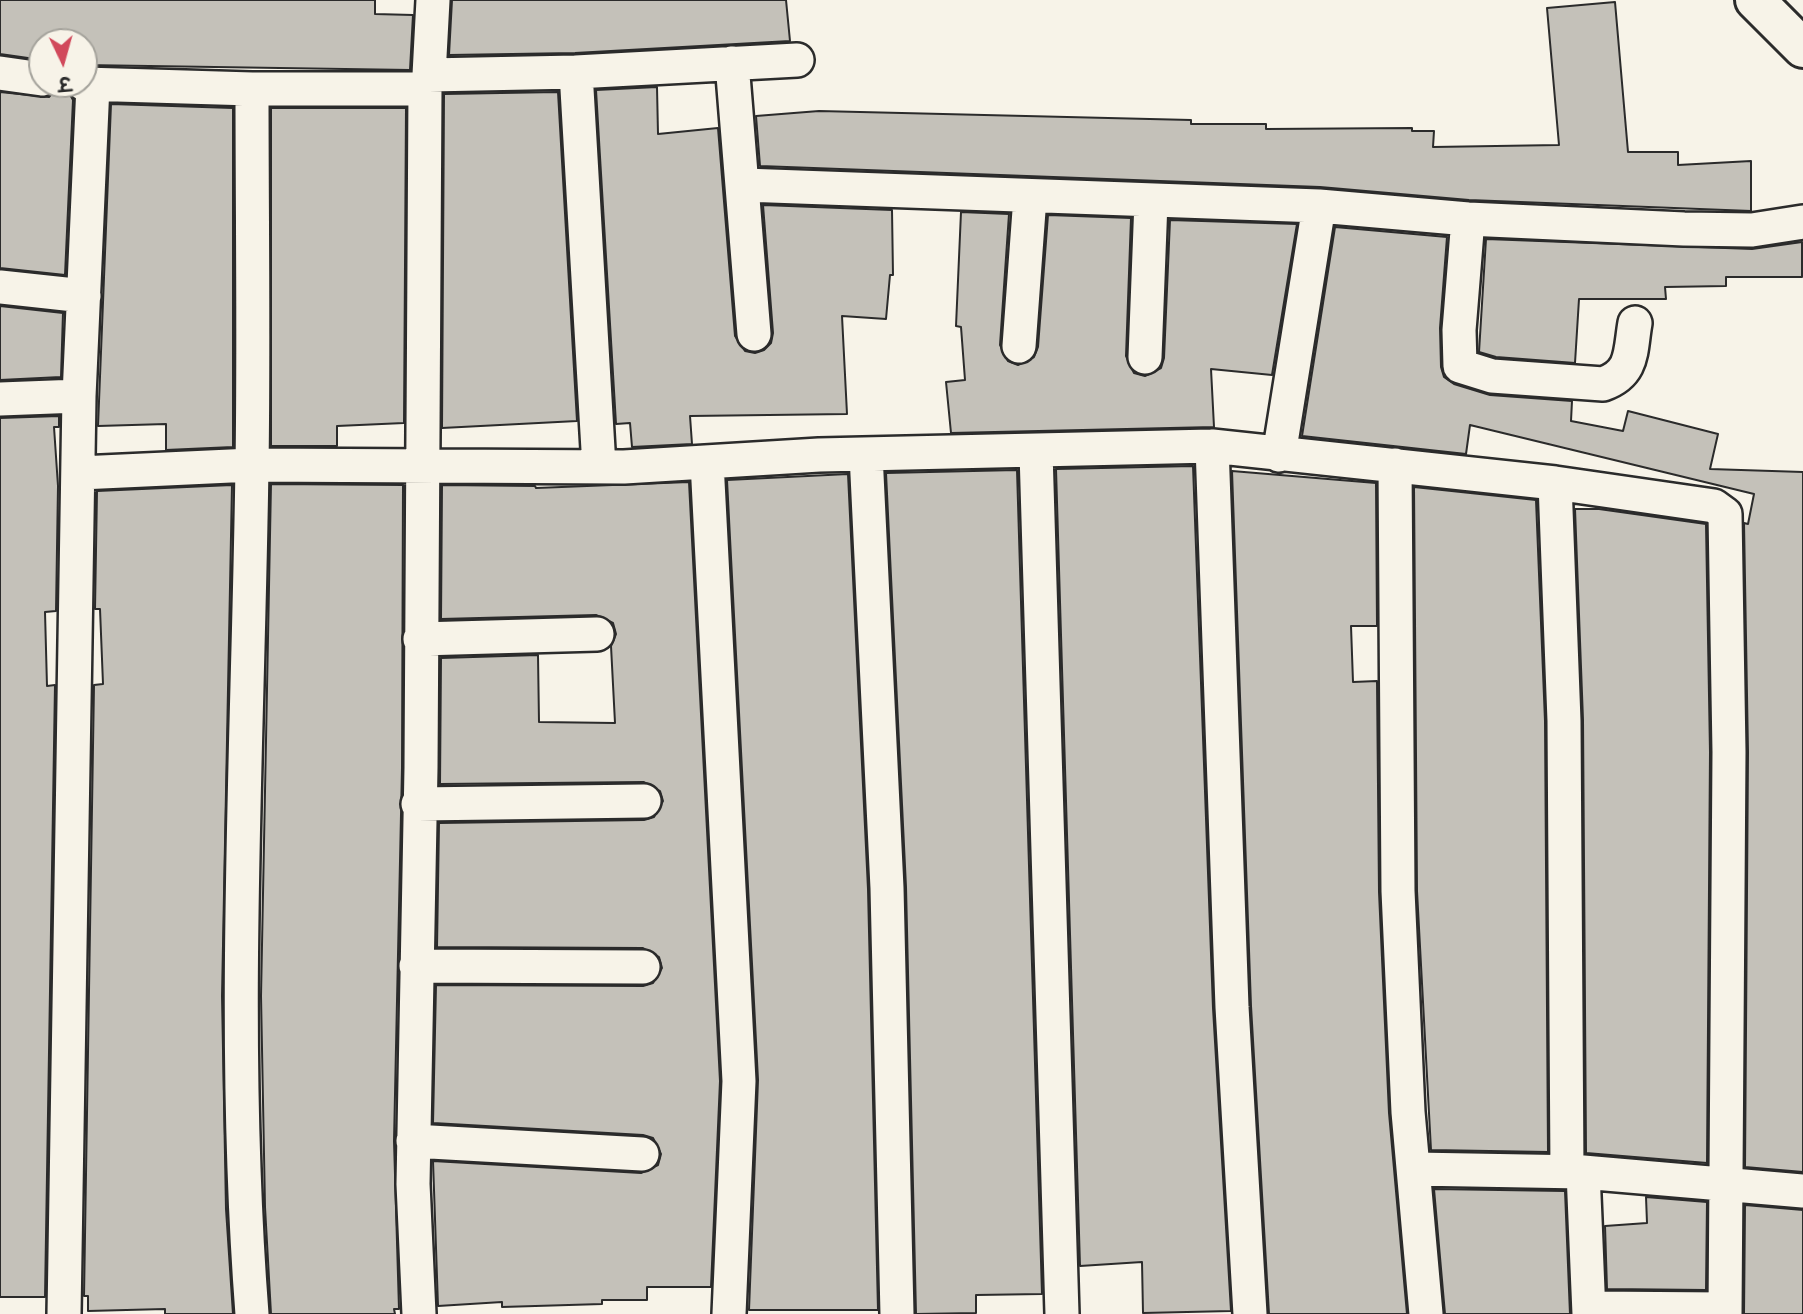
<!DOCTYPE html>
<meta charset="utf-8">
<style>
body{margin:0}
#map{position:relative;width:1803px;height:1314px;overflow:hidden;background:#f7f3e8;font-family:Mynerve,"Playpen Sans Deva",sans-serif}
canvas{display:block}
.north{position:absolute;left:28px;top:28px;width:70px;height:70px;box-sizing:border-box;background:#f7f3e8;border:2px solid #a5a39c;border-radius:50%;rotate:175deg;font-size:19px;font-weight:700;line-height:28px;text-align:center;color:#2b2b2b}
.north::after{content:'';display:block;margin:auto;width:24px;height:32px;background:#d1495b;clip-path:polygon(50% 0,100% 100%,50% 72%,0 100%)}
</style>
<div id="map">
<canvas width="1803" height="1314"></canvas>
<div class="north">उ</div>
</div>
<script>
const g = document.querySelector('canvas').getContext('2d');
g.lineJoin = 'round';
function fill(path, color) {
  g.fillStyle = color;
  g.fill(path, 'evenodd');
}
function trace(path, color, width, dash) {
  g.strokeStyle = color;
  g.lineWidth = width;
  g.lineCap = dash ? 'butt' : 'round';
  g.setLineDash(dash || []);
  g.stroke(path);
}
const building = new Path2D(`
 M0,0H375V14L413,15L410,70L84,65V42H42V60L0,54Z
 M452,0H786L790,41L575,53L449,55Z
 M1615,2L1628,152H1678V165L1751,161V211L1469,200L1320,187L760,166L756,116L819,111L1191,120V124H1266V129L1412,128V131H1434L1433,147L1559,145L1547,8Z
 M60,84H65L73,100L65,275L0,268V92L49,97Z
 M657,87L658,134L718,128L735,336L745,351L755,353L764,350L771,343L773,333L763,205L892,210L893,275H890L886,319L842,316L847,414L690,416L692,444L632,447L630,423L616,424L596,90Z
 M558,92L577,421L442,428L444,94Z
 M111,104L233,108V447L166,450V424L98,426Z
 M271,108H406L404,423L337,426V446H271Z
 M961,212L1009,214L1000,345L1008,361L1018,365L1034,357L1038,347L1048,215L1131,218L1126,356L1134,373L1145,376L1161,368L1164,358L1170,220L1297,224L1272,375L1211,369L1214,427L951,433L946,382L965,380L961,327L956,326Z
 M1335,227L1447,237L1440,328L1441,367L1444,377L1454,384L1490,395L1572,401L1571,421L1623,431L1628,411L1718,434L1710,469L1803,472V1172L1745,1167L1748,752L1744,523L1748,524L1754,494L1470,425L1466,454L1302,436Z
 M1486,239L1752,249L1802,242V277H1726V286L1665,287L1666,299H1579L1575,363L1496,357L1479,352Z
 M0,306L63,313L61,377L0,380Z
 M59,416V427H54L58,486L56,611L45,612L47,686L55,685L45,1297H0V418Z
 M1193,466L1213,1008L1231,1311L1143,1313L1142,1262L1080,1266L1056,469Z
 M1017,470L1042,1294L976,1295V1313L916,1314L906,887L886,473Z
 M1232,471L1376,483L1377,626H1351L1353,682L1377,681L1379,892L1389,1113L1407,1314H1269L1251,1006Z
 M848,474L868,889L878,1310H749L758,1080L727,480Z
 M689,482L720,1081L711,1287H647V1300H602V1304L502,1307V1302L438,1306L433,1161L641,1173L658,1165L661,1154L653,1138L643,1135L433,1123L436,985L643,986L653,983L662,968L659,957L643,948L437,947L439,823L644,820L654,817L663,801L660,791L644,782L440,784L441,658L538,655L539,722L615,723L611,646L616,634L613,623L596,615L441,619L442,485L535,486L536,488Z
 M271,484L403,485L402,768L394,1141L399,1309H394L395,1314H271L265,1207L261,996Z
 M232,485L222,996L226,1209L233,1314H165V1309L88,1311V1296H84L94,685L103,684L100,609H95L97,491Z
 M1414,487L1536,500L1545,721L1548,1152L1431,1150L1417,891Z
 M1575,509H1599L1706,524L1710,752L1707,1163L1586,1153L1583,720Z
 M1434,1189L1565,1191L1570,1314H1445Z
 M1646,1197L1707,1202L1706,1290L1607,1289L1605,1226L1647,1223Z
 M1745,1205L1803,1210V1314H1744Z`);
const street = new Path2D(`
 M732,63L754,334
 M576,72L599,467
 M0,73L42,79
 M429,75L433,0
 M84,84L252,89H425L429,75L576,72L797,60
 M252,89C252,214 254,339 252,465C248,748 230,1031 252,1314
 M744,185L1319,206L1468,219L1684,229L1752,230L1803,222
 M1468,219L1459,330L1460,366L1492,376L1603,384C1634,373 1630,351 1635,323
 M0,287L84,296
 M1019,346L1030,197
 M1145,357L1151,201
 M0,399L79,396
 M1212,446L1232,1007L1250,1314
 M1036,452L1062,1314
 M866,454L887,888L897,1314
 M1279,455L1319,206
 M707,462L739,1081L729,1314
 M1395,465L1398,891L1408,1112L1426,1314
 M80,473L252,465L624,467L819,455L1212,446L1555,483L1714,506L1725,514L1729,752L1725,1314
 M1555,483L1564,721L1567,1171
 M420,639L597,634
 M418,804L644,801
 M416,966L643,967
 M413,1141L642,1154
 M1414,1169L1583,1172L1803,1191
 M1583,1172L1589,1314
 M1589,1308L1725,1309
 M64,1314L79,396L93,85
 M419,1314L413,1184L421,768L425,89`);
const secondary = new Path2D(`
 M1755,0L1803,48`);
fill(building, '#c4c1b9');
trace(building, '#2b2b2b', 2);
trace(street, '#2b2b2b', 38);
trace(secondary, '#2b2b2b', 44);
trace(street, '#f7f3e8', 33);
trace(secondary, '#f7f3e8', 38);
</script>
